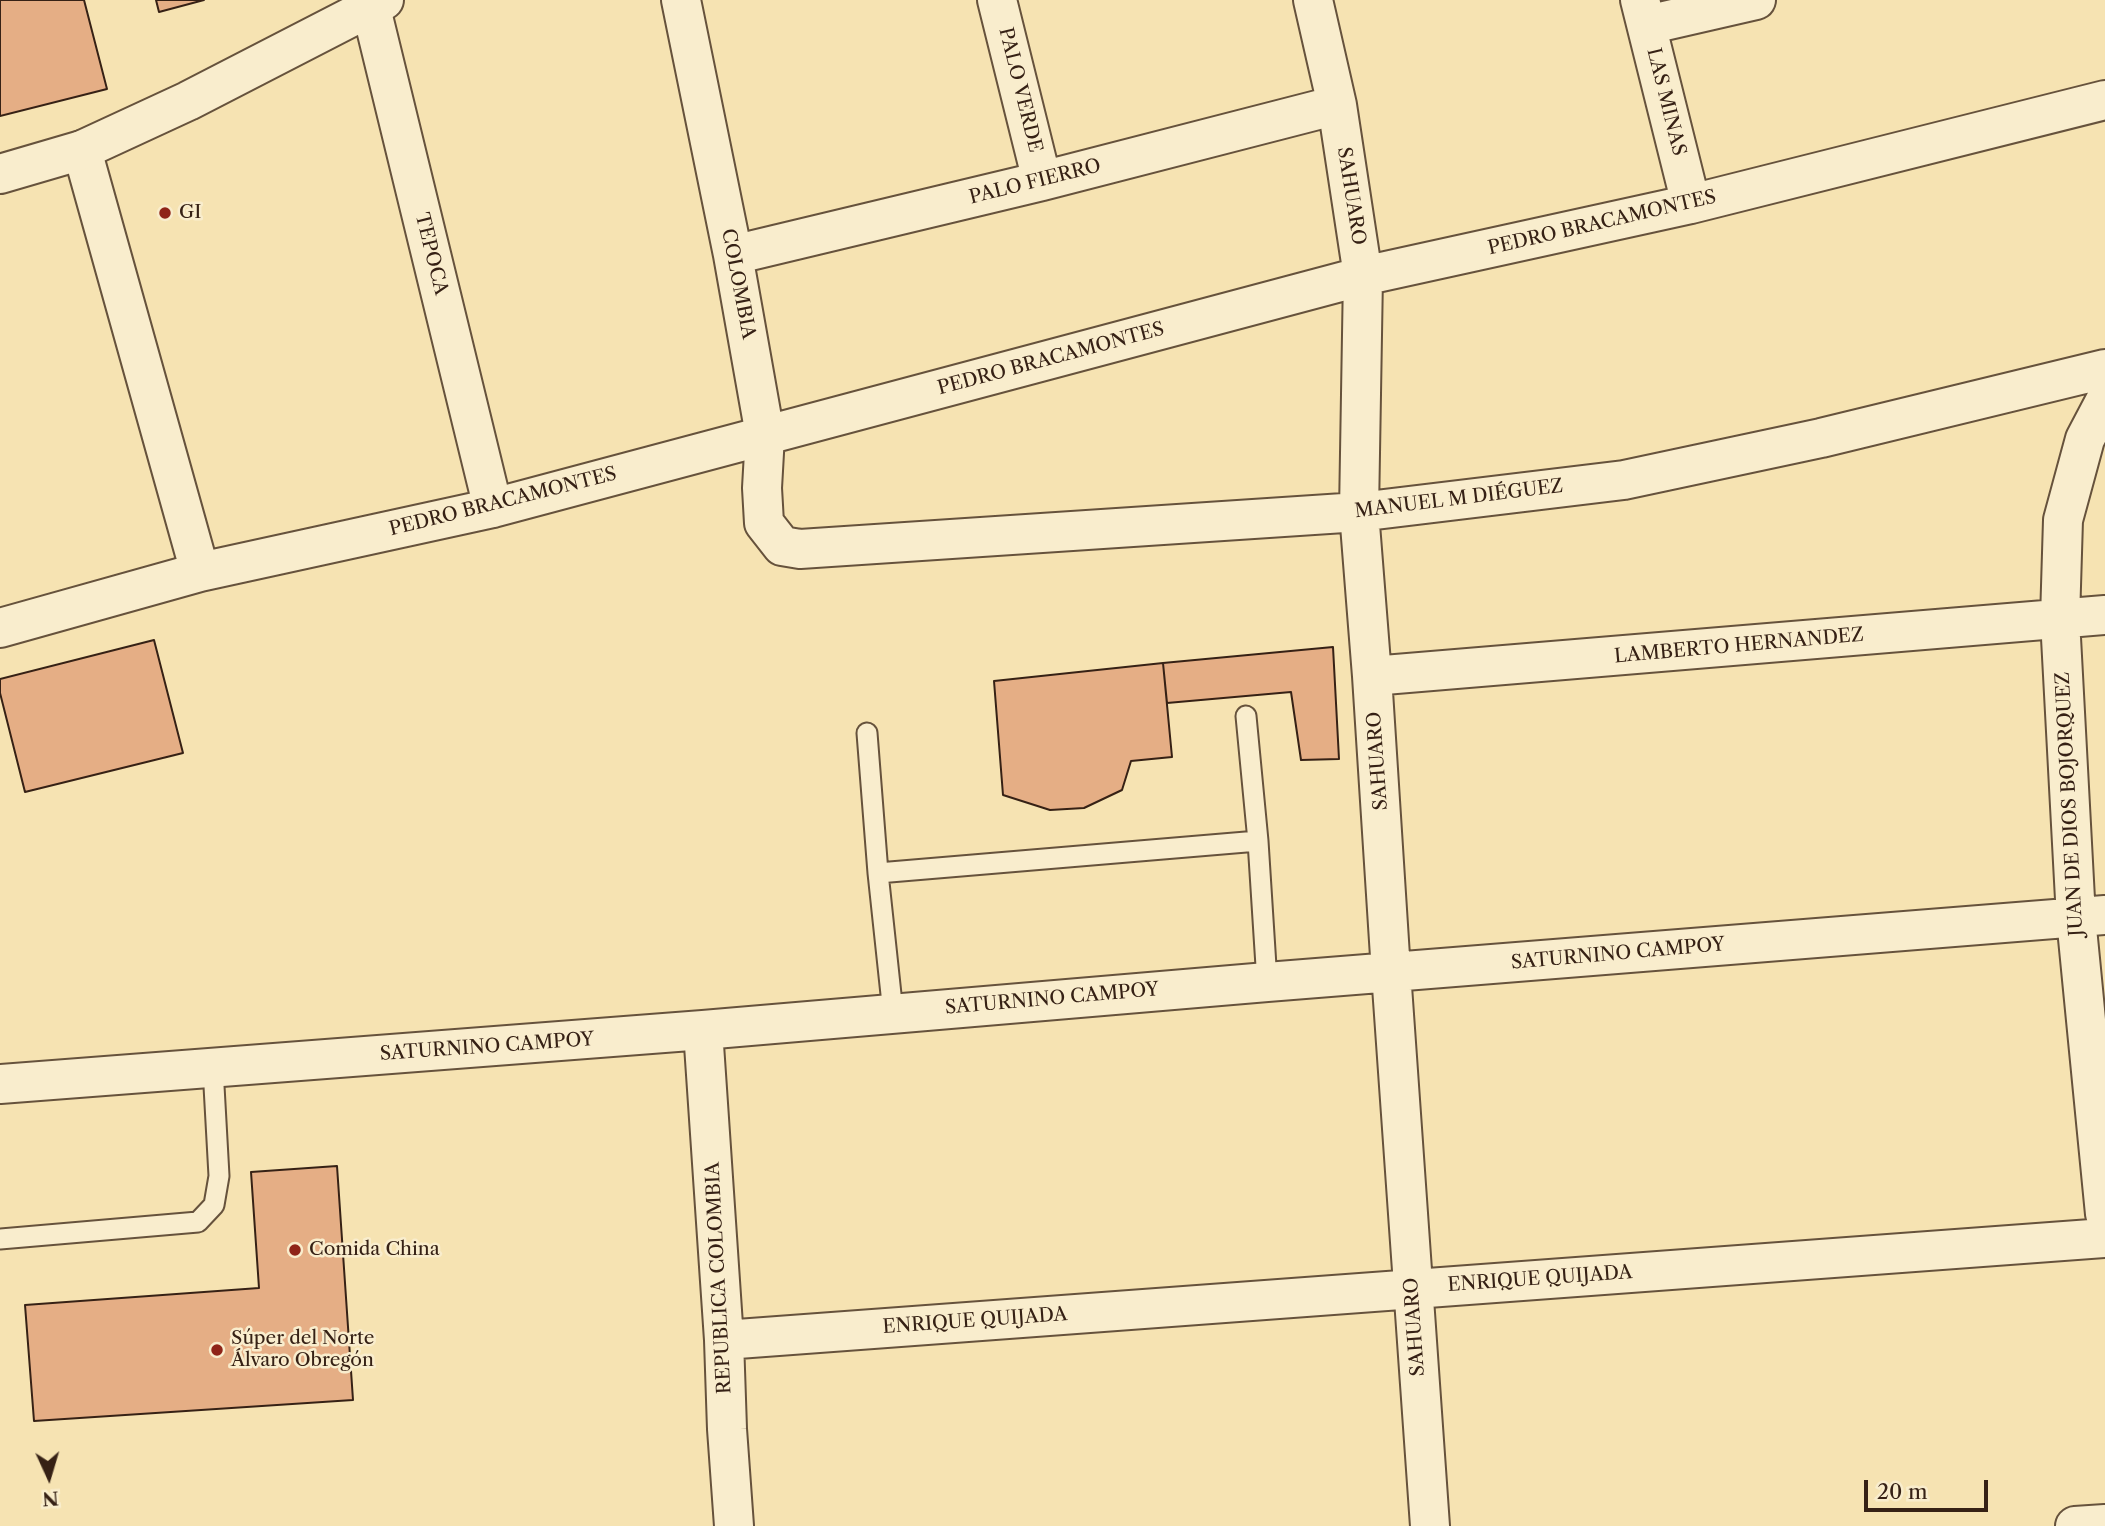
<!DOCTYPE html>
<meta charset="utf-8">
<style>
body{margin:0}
#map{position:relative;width:2105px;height:1526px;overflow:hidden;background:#f6e3b2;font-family:"Libre Caslon Text",serif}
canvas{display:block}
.north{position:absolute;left:14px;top:1442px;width:70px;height:70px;-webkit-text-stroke:5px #f9edcd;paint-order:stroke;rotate:176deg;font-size:19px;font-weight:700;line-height:28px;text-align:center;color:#362115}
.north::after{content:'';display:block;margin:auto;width:24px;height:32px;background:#362115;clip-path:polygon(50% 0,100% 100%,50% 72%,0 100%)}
.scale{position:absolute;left:1864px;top:1480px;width:124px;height:32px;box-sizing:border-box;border:4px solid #362115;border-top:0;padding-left:9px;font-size:21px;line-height:24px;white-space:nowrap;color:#362115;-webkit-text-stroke:5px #f9edcd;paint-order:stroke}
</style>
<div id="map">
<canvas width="2105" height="1526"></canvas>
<div class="north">N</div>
<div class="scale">20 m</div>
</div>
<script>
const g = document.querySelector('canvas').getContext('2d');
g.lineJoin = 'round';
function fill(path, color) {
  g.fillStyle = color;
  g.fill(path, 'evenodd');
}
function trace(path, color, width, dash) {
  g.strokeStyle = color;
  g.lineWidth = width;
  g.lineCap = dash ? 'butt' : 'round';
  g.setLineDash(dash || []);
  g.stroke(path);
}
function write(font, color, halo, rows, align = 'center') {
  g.font = font + ' "Libre Caslon Text",serif';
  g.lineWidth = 5;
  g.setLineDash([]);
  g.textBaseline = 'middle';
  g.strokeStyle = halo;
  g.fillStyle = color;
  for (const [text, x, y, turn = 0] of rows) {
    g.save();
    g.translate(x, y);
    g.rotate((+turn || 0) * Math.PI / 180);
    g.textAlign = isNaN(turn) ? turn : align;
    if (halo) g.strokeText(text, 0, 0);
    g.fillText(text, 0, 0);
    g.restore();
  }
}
const building = new Path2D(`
 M0,0H84L107,89L0,116Z
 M156,0H204L159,12Z
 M154,640L183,753L25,792L0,693V679Z
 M1333,647L1339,759L1301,760L1291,692L1167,703L1163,663Z
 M1163,663L1172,757L1131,761L1122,790L1084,808L1050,810L1003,795L994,681Z
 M337,1166L353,1400L34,1421L25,1305L259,1288L251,1172Z`);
const service = new Path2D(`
 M1246,716L1258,841L1267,982
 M867,733L878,873L893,1013
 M878,873L1258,841
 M0,1239L198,1222L214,1205L219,1176L213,1068`);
const minor = new Path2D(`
 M369,0L493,508
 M681,0L733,255L765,435L762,488L764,523L782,546L800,549L1359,512L1624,480L1821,438L2105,369
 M997,0L1042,181
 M1313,0L1337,105L1363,276L1359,512L1372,676L1391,972L1430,1526
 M1640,0L1691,204
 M1647,25L1756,0
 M82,150L200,572
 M733,255L1042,181L1337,105
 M2105,401L2085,439L2063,520L2060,619L2076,918L2105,1214
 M0,628L200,572L493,508L1363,276L1691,204L2105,100
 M1372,676L2105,615
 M703,1030L724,1340L727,1429L734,1526
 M0,1084L703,1030L1267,982L2105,915
 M724,1340L2105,1238
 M2075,1526L2105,1524`);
const tertiary = new Path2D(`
 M0,174L82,150L188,101L384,0`);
const markers = [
 [165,213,7,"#8f2418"],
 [295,1250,7,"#8f2418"],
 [217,1350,7,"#8f2418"]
];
const streetNames = [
 ["PALO VERDE",1020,90,76],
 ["LAS MINAS",1666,102,76],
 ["PALO FIERRO",1035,182,-14],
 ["SAHUARO",1351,196,81],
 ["PEDRO BRACAMONTES",1602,223,-13],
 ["TEPOCA",431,254,76],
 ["COLOMBIA",738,284,79],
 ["PEDRO BRACAMONTES",1051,359,-15],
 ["MANUEL M DIÉGUEZ",1459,499,-7],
 ["PEDRO BRACAMONTES",503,502,-14],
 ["LAMBERTO HERNANDEZ",1739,646,-5],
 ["SAHUARO",1378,761,-94],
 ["JUAN DE DIOS BOJORQUEZ",2070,804,-93],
 ["SATURNINO CAMPOY",1618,954,-5],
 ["SATURNINO CAMPOY",1052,999,-5],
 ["SATURNINO CAMPOY",487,1047,-4],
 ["REPUBLICA COLOMBIA",719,1278,-93],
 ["ENRIQUE QUIJADA",1540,1279,-4],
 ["ENRIQUE QUIJADA",975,1321,-4],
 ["SAHUARO",1415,1327,-94]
];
const poiNames = [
 ["GI",179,213],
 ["Comida China",309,1250],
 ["Súper del Norte",231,1339],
 ["Álvaro Obregón",231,1361]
];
fill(building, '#e5ae85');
trace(building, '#362115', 2);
trace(service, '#66523c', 23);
trace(minor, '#66523c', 42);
trace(tertiary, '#66523c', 42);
trace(service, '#f9edcd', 19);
trace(minor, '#f9edcd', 38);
trace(tertiary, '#f9edcd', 38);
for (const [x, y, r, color] of markers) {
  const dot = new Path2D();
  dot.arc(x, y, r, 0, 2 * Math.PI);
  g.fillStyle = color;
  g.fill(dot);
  trace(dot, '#f9edcd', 2.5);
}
write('19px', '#362115', '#f9edcd', streetNames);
write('19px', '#362115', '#f9edcd', poiNames, 'left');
</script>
